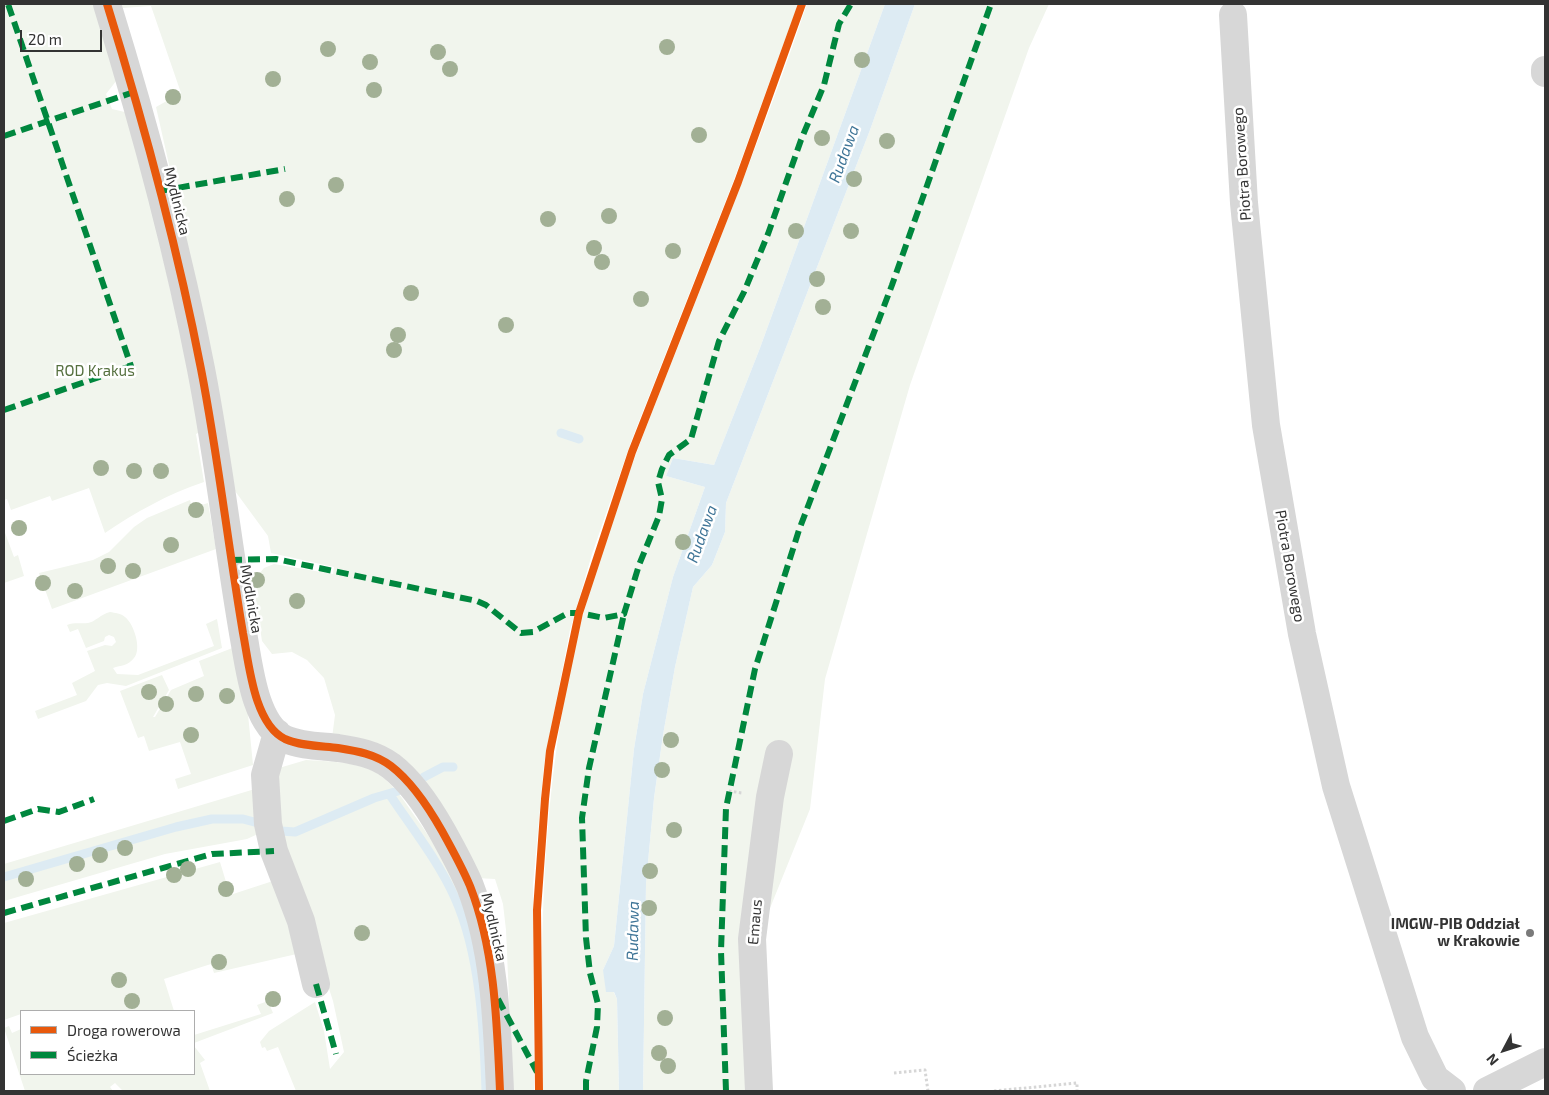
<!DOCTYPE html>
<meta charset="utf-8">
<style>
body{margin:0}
#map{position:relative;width:1549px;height:1095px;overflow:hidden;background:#fff;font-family:"Exo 2",sans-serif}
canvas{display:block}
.frame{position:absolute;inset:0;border:5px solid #333;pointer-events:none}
.legend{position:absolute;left:20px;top:1010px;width:175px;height:65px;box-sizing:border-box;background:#fff;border:1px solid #adadad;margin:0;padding:6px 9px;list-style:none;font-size:15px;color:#333}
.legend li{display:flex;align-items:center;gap:10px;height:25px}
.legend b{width:25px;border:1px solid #adadad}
.north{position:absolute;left:1479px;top:1025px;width:50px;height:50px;-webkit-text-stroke:4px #fff;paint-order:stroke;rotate:230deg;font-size:14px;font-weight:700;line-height:20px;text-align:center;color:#333}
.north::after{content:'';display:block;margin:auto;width:18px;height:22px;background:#333;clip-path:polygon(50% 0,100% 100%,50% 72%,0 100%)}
.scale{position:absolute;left:20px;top:30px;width:82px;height:22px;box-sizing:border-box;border:2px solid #333;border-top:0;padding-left:6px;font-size:15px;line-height:18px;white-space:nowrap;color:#333;-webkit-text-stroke:4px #fff;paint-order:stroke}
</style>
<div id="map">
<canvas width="1549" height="1095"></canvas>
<div class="frame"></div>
<ul class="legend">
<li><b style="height:6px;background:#e8590c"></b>Droga rowerowa</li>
<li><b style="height:6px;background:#00873e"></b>Ścieżka</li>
</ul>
<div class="north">N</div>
<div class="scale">20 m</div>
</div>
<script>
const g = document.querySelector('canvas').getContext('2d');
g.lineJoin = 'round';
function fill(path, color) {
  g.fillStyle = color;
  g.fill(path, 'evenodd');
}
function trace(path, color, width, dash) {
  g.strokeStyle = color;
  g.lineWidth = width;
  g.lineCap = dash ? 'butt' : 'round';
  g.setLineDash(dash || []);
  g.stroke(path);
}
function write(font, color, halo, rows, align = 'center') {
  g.font = font + ' "Exo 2",sans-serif';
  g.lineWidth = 5;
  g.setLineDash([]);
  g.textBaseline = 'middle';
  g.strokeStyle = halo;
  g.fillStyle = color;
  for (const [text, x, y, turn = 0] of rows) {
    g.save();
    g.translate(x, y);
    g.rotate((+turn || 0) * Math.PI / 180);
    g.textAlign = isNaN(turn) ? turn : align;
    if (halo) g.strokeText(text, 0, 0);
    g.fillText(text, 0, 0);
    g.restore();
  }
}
const green = new Path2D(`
 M4,4H98L120,76L106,94L112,109L129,113C153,220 181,325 200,432L196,434L204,482C168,494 136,512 105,533L89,488L52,501L50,496L11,510L7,499L4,500Z
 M121,4H798L733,182L632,439L592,554L570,630L544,764L533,885L534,1091H513L506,930L503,904L495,879L476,878L437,805L332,738L335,715L324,678L307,660L292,652L272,654L262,641L253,581L264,568L274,564L333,574L334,567L271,553L268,536L235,491L205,324L156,107L181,93L151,6L123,8Z
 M807,4H885L760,348L714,465L673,458L666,476L705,487L673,577L643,694L634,749L614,946L603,970L617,999L619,1091H543C539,922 542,754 590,590C615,505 648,421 681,339C724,228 769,117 807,4Z
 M915,4H1049L1029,48L910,385L825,679L810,809L760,933L762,1091H643L646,883L654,798L663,735L675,667L693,587L712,565L725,532L726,503L870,130Z
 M190,500L192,508L208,503L216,549L52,609L39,573L93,560L109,552L134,527L147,518Z
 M4,530L14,557L18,555L24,576L4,583Z
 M110,612C115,613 121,613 125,617C134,624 142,649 134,658C128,666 121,665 113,668L117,674L138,675L214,646L206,624L217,619L222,648L126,686L107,683L98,685L86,701L38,719L35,711L77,695L72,683L95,671L87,651L105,645L112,646L116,642L114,637L109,635L105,637L104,641L86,648L78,629L70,632L67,625C75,622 80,624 88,623C95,622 101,614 110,612Z
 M235,647L247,704L253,765L178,789L175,779L191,774L180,742L149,751L144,736L138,738L120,691L162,675L169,690L153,717H155L171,690L204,676L199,661Z
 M306,760C325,761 356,762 373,771C391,780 403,799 414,815C432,839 449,869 460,897C483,958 484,1027 489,1091H296L278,1047L267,1051L265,1047L262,1048L260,1042L269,1031L315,1002L324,1031L330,1069L344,1052L333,1001L273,816L279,768Z
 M255,789L260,833L247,839L165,854L4,901V879L152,836L149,833L4,875V864Z
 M220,862L230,895L276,880L301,953L214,973L211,964L164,979L174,1011H21V1014L4,1020V923Z
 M268,1001L273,1013L194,1043V1035L261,1014L257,1005Z
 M9,1026L12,1033L21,1029V1074H194V1046L205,1060L200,1063L210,1091H129L122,1090L115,1083L110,1087L113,1091H25L4,1028Z`);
const water = new Path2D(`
 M885,4H915L870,130L726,503L725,532L712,565L693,587L675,667L663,735L654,798L646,883L643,1091H619L617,999L614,992H606L603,970L614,946L634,749L643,694L673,577L705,487L666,476L673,458L714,465L760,348Z`);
const stream = new Path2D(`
 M561,433L579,439
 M424,777L443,767H453
 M390,795C412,828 439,862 455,898C480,954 484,1029 486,1090
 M281,831L295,832L374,798L398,791
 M4,877L176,827L212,819H243L258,823`);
const path = new Path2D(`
 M729,791L742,793
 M894,1073L925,1070L928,1091
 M994,1091L1077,1083V1091`);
const minor = new Path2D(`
 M107,4C144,124 177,245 201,369C218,456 228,545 243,633C249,664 254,724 285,739C301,746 321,746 338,748C357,751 375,754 391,766C412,782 429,808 442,831C452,849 462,867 470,886C495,950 497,1023 500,1091
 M1233,15L1244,203L1266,425L1302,634L1336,786L1415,1037L1435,1078L1452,1091
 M1545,70V73
 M277,733L265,775L268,824L274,851L301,921L316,984
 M759,1091L752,939L770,797L779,754
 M1487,1091L1545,1062`);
const quiet = new Path2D(`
 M4,136L134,92
 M160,191L285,169
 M4,410L131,366L8,4
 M230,560L276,559L477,601L486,605L521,633L533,632L568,613H579L604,618L624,614L639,565L659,516L662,499L658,482L662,469L669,455L691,439L719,341L744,292L768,234L801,140L824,85L839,24L851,4
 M4,821L38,809L59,812L94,799
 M4,913L212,854L274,851
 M316,984L336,1054
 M498,999L537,1072
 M586,1091V1081L597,1027L598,1004L590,973L586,938L582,818L589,768L624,614
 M726,1091L721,951L726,808L755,669L799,530L892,285L991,4`);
const cycleway = new Path2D(`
 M107,4C144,124 177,245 201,369C218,456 228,545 243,633C249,664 254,724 285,739C301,746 321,746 338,748C357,751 375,754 391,766C412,782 429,808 442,831C452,849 462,867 470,886C495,950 497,1023 500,1091
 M539,1091L537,910L545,799L550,751L579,613L632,452L738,182L802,4`);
const trees = [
 [667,47],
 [328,49],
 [438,52],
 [862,60],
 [370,62],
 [450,69],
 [273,79],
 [374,90],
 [173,97],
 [699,135],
 [822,138],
 [887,141],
 [854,179],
 [336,185],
 [287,199],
 [609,216],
 [548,219],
 [796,231],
 [851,231],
 [594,248],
 [673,251],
 [602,262],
 [817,279],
 [411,293],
 [641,299],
 [823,307],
 [506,325],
 [398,335],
 [394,350],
 [101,468],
 [134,471],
 [161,471],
 [196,510],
 [19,528],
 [683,542],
 [171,545],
 [108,566],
 [133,571],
 [257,580],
 [43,583],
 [75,591],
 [297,601],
 [149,692],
 [196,694],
 [227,696],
 [166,704],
 [191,735],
 [671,740],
 [662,770],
 [674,830],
 [125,848],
 [100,855],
 [77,864],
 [188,869],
 [650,871],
 [174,875],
 [26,879],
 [226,889],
 [649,908],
 [362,933],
 [219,962],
 [119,980],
 [273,999],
 [132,1001],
 [665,1018],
 [659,1053],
 [668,1066]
];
const markers = [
 [1530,933,5,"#7a7a7a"]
];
const streetNames = [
 ["Piotra Borowego",1242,164,-94],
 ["Mydlnicka",177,201,76],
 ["Piotra Borowego",1290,566,80],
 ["Mydlnicka",251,599,80],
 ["Emaus",755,922,-85],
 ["Mydlnicka",494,927,77]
];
const parkNames = [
 ["ROD Krakus",95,371]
];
const poiNames = [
 ["IMGW-PIB Oddział",1520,924],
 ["w Krakowie",1520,941]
];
const waterNames = [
 ["Rudawa",844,154,-70],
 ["Rudawa",702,534,-70],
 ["Rudawa",633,931,-89]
];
fill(green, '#f1f5ed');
fill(water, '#ddebf3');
trace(stream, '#ddebf3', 9);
trace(path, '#d6d6d6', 3, [2.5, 2.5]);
trace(minor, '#d7d7d7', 28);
trace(quiet, '#00873e', 6, [12, 6]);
trace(cycleway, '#e8590c', 8);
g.fillStyle = '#a2b095';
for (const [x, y] of trees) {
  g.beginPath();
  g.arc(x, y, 8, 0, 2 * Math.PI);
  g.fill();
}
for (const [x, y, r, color] of markers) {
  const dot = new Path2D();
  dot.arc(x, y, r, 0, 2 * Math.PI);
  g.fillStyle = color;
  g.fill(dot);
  trace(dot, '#fff', 2);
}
write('15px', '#333', '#fff', streetNames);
write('15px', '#56703f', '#fff', parkNames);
write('bold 15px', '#333', '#fff', poiNames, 'right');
write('italic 16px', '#3f7597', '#fff', waterNames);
</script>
